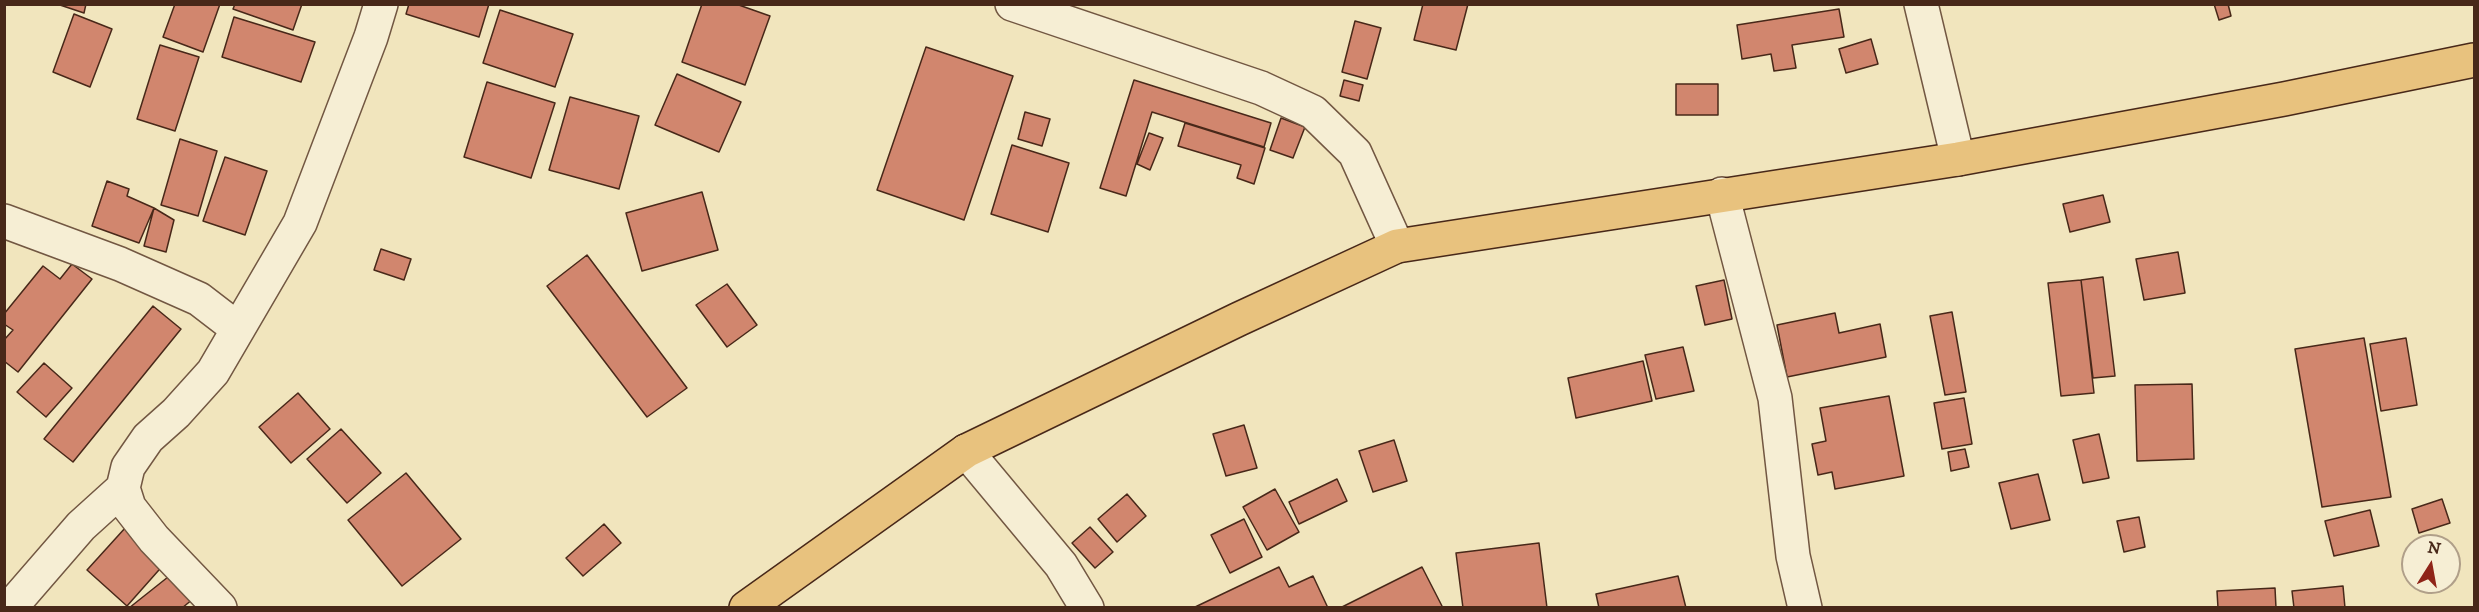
<!DOCTYPE html>
<style>
body{margin:0}
#map{position:relative;width:2479px;height:612px;overflow:hidden;background:#f1e5bd;font-family:"IM FELL DW Pica",serif}
canvas{display:block}
.frame{position:absolute;inset:0;border:6px solid #482819;pointer-events:none}
.north{position:absolute;left:2401px;top:534px;width:60px;height:60px;box-sizing:border-box;background:#f6eed4;border:2px solid #b09f89;border-radius:50%;rotate:11deg;font-size:16px;font-weight:700;line-height:24px;text-align:center;color:#482819}
.north::after{content:'';display:block;margin:auto;width:21px;height:27px;background:#8f2418;clip-path:polygon(50% 0,100% 100%,50% 72%,0 100%)}
</style>
<div id="map">
<canvas width="2479" height="612"></canvas>
<div class="frame"></div>
<div class="north">N</div>
</div>
<script>
const g = document.querySelector('canvas').getContext('2d');
g.lineJoin = 'round';
function fill(path, color) {
  g.fillStyle = color;
  g.fill(path, 'evenodd');
}
function trace(path, color, width, dash) {
  g.strokeStyle = color;
  g.lineWidth = width;
  g.lineCap = dash ? 'butt' : 'round';
  g.setLineDash(dash || []);
  g.stroke(path);
}
const building = new Path2D(`
 M57,4H86L84,13Z
 M175,4H220L203,52L163,37Z
 M235,4H302L293,30L233,9Z
 M409,4H489L479,37L406,14Z
 M702,4H736L770,16L745,85L682,62Z
 M1423,4H1468L1456,50L1414,40Z
 M2214,4H2228L2231,16L2219,20Z
 M1839,9L1844,37L1792,45L1796,68L1774,71L1771,54L1742,59L1737,25Z
 M500,10L573,34L555,87L483,63Z
 M74,14L112,29L90,87L53,72Z
 M234,17L315,42L301,82L222,57Z
 M1355,21L1381,28L1367,79L1342,72Z
 M1871,39L1878,64L1846,73L1839,49Z
 M160,45L199,57L175,131L137,119Z
 M926,47L1013,76L964,220L877,190Z
 M677,74L741,102L719,152L655,125Z
 M1134,80L1271,123L1264,147L1152,112L1126,196L1100,188Z
 M1344,80L1363,85L1359,101L1340,96Z
 M487,82L555,103L531,178L464,157Z
 M1676,84H1718V115H1676Z
 M570,97L639,116L619,189L549,170Z
 M1025,112L1050,119L1042,146L1018,139Z
 M1281,118L1305,127L1293,158L1270,150Z
 M1185,123L1265,148L1254,184L1237,178L1241,165L1178,146Z
 M1149,133L1163,138L1150,170L1137,164Z
 M180,139L217,151L198,216L161,205Z
 M1012,145L1069,163L1048,232L991,214Z
 M225,157L267,171L245,235L203,221Z
 M107,181L129,189L127,196L154,208L139,243L92,226Z
 M702,192L718,250L642,271L626,213Z
 M2103,195L2110,222L2070,232L2063,204Z
 M154,208L174,220L166,252L144,246Z
 M381,249L411,259L404,280L374,270Z
 M2178,252L2185,293L2144,300L2136,259Z
 M587,255L687,388L647,417L547,286Z
 M72,264L92,279L18,372L4,361V340L13,330L4,324V314L43,266L60,279Z
 M2103,277L2115,376L2093,378L2081,280Z
 M1724,280L1732,319L1705,325L1696,286Z
 M2081,280L2094,393L2061,396L2048,283Z
 M727,284L757,325L727,347L696,305Z
 M153,306L181,329L73,462L44,439Z
 M1952,312L1966,392L1945,395L1930,316Z
 M1835,313L1839,333L1880,324L1886,357L1787,377L1777,325Z
 M2364,338L2391,497L2322,507L2295,349Z
 M2406,338L2417,405L2381,411L2370,344Z
 M1683,347L1694,391L1656,399L1645,355Z
 M1643,361L1652,401L1576,418L1568,378Z
 M44,363L72,388L46,417L17,392Z
 M2192,384L2194,459L2137,461L2135,385Z
 M298,393L330,429L291,463L259,427Z
 M1889,396L1904,476L1835,489L1832,472L1818,475L1812,444L1826,441L1820,408Z
 M1964,398L1972,444L1942,449L1934,403Z
 M1244,425L1257,468L1226,476L1213,434Z
 M341,429L381,473L347,503L307,459Z
 M2099,434L2109,478L2083,483L2073,440Z
 M1394,440L1407,481L1373,492L1359,451Z
 M1965,449L1969,467L1951,471L1948,452Z
 M406,473L461,539L402,586L348,520Z
 M2038,474L2050,520L2011,529L1999,483Z
 M1337,479L1347,501L1299,524L1289,502Z
 M1275,489L1299,532L1267,550L1243,507Z
 M1127,494L1146,516L1117,542L1098,519Z
 M2442,499L2450,523L2419,533L2412,509Z
 M2370,510L2379,546L2334,556L2325,521Z
 M2139,517L2145,547L2124,552L2117,521Z
 M1244,519L1262,557L1230,573L1211,535Z
 M604,524L621,543L583,576L566,558Z
 M126,527L166,562L127,606L87,570Z
 M1090,527L1113,552L1095,568L1072,543Z
 M1539,543L1547,608H1463L1456,553Z
 M1279,567L1289,587L1313,576L1328,608H1193Z
 M1422,567L1443,608H1343L1342,607Z
 M173,573L193,599L182,608H129Z
 M1678,576L1686,608H1599L1596,594Z
 M2343,586L2345,608H2294L2292,591Z
 M2275,588L2276,608H2218L2217,591Z`);
const minor = new Path2D(`
 M1012,4L1261,88L1313,112L1355,153L1397,246
 M1921,4L1958,159
 M1722,194L1775,398L1793,556L1805,608
 M4,221L120,264L199,299L238,329
 M966,451L1061,565L1087,608
 M10,608L81,526L123,488
 M220,608L154,539L129,507L123,488L128,467L148,438L176,413L213,372L300,223L371,37L381,4`);
const major = new Path2D(`
 M746,608L966,451L1239,319L1397,246L1958,159L2284,99L2474,60`);
fill(building, '#d1866e');
trace(building, '#482819', 1.5);
trace(minor, '#725742', 36);
trace(major, '#482819', 36);
trace(minor, '#f6eed4', 33);
trace(major, '#e8c27e', 33);
</script>
